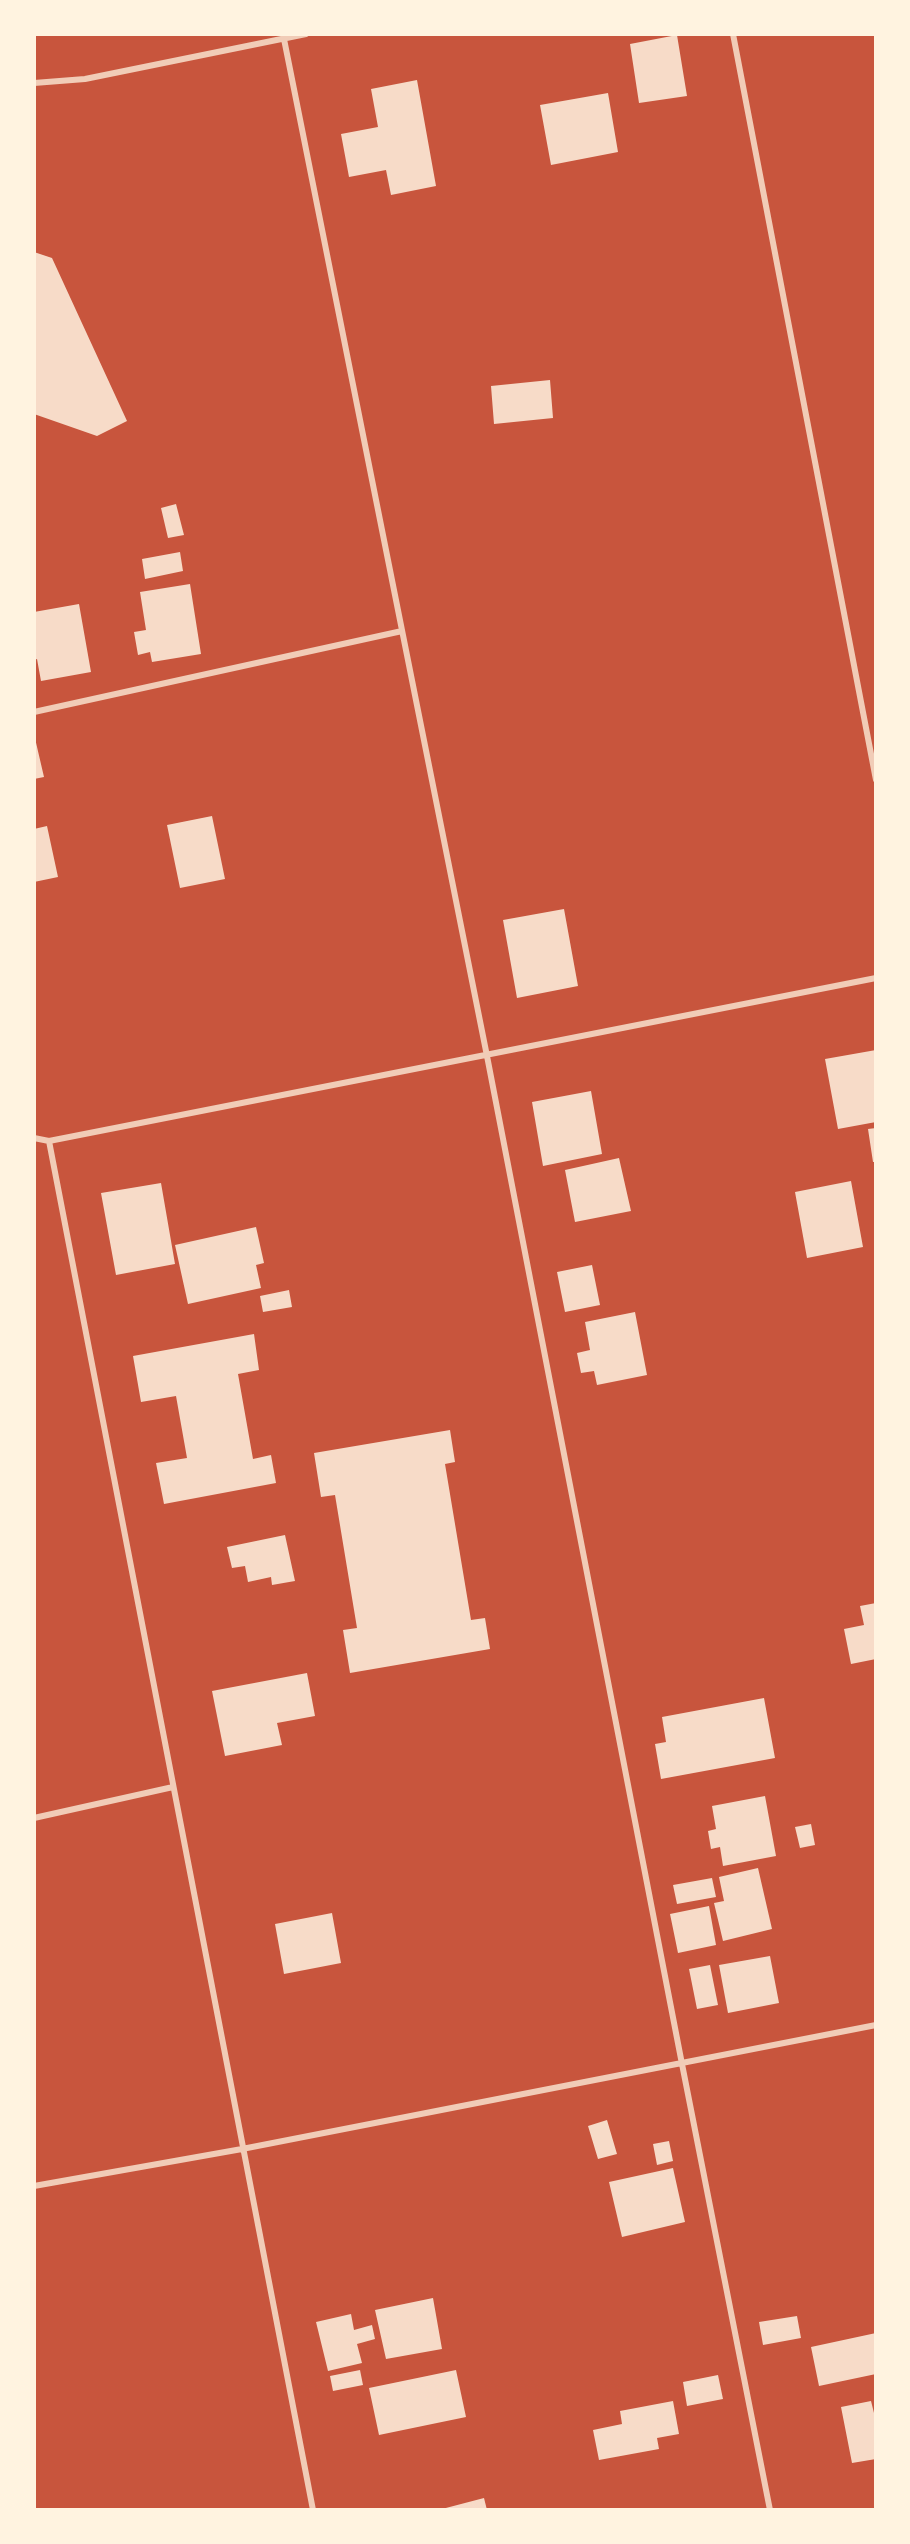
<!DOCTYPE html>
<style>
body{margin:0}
#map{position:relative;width:910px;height:2544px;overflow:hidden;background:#c8553d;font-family:"Playfair Display",serif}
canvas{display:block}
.frame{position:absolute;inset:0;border:36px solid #fff3e0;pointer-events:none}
</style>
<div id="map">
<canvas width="910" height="2544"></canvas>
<div class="frame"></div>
</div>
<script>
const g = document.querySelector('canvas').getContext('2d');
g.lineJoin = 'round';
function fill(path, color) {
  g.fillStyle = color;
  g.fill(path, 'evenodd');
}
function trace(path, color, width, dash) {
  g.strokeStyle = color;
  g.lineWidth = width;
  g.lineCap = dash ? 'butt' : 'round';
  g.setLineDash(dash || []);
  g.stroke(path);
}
const building = new Path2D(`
 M677,35L687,96L639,103L630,44Z
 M417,80L436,186L391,195L386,170L349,177L341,134L378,127L371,89Z
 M608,93L618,152L551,165L540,105Z
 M34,252L52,258L127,421L97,436L34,414Z
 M550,380L553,418L494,424L491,386Z
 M176,504L184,535L168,538L161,508Z
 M180,552L183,571L145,579L142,559Z
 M190,584L201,654L152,662L150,652L138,655L134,632L146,630L140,592Z
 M79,604L91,672L41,681L37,659L34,660V642H36L34,612Z
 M34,734L44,777L34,779Z
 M212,816L225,879L180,888L167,825Z
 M47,826L58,877L34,882V829Z
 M564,909L578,986L517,998L503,920Z
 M876,1050V1122L838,1129L825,1059Z
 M591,1091L602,1154L543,1166L532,1102Z
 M876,1128V1162H873L868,1129Z
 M619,1158L631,1211L575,1222L565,1170Z
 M851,1181L863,1247L807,1258L795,1192Z
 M161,1183L175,1264L116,1275L101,1193Z
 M256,1227L264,1263L256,1265L261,1288L188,1304L175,1245Z
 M592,1265L600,1305L565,1312L557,1272Z
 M289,1290L292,1307L263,1312L260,1296Z
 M635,1312L647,1375L597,1385L594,1371L581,1373L577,1353L590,1350L585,1322Z
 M254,1334L259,1370L238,1374L253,1459L271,1455L276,1483L164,1504L156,1463L187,1458L176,1396L141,1402L133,1356Z
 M450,1430L455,1462L445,1464L471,1620L485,1618L490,1649L350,1673L343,1630L357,1628L335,1495L321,1497L314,1453Z
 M285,1535L295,1581L272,1585L271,1577L248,1582L245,1566L232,1568L227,1547Z
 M876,1603V1659L851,1664L844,1629L864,1625L860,1606Z
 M307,1673L315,1716L277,1723L282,1745L225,1756L212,1691Z
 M764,1698L775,1758L661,1779L655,1744L666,1742L662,1717Z
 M765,1796L776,1856L723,1866L720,1847L711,1849L708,1831L716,1829L712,1806Z
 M811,1824L815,1845L800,1848L795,1827Z
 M758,1868L772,1929L723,1941L714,1903L724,1901L719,1877Z
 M712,1878L716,1897L677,1904L673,1885Z
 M709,1906L716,1945L678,1953L670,1914Z
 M332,1913L341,1963L284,1974L275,1924Z
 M770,1956L779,2003L728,2013L719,1965Z
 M710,1965L718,2005L697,2009L689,1969Z
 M607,2120L617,2154L598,2159L588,2126Z
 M669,2141L673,2161L657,2165L653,2144Z
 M673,2168L685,2222L622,2237L609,2182Z
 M433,2298L442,2349L386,2359L375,2310Z
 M351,2314L354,2330L372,2325L375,2339L357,2344L362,2363L328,2371L316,2322Z
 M797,2316L801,2338L763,2345L759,2322Z
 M876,2333V2374L819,2386L811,2347Z
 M360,2370L363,2385L333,2391L330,2376Z
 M456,2370L466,2417L379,2435L369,2388Z
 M718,2375L723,2399L687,2406L683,2382Z
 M673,2401L679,2434L657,2438L659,2449L599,2460L593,2430L622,2424L620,2411Z
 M871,2401L876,2421V2459L852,2463L841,2407Z
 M484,2498L487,2510H443L442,2509Z`);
const minor = new Path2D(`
 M733,34L876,780
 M284,39L487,1056L682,2064L770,2510
 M34,83L85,79L306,34
 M34,712L402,631
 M34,1138L49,1141L876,978
 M49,1141L313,2510
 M34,1818L173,1787
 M34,2186L242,2149L876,2025`);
fill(building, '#f7dbc8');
trace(minor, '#f1ccb7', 6);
</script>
